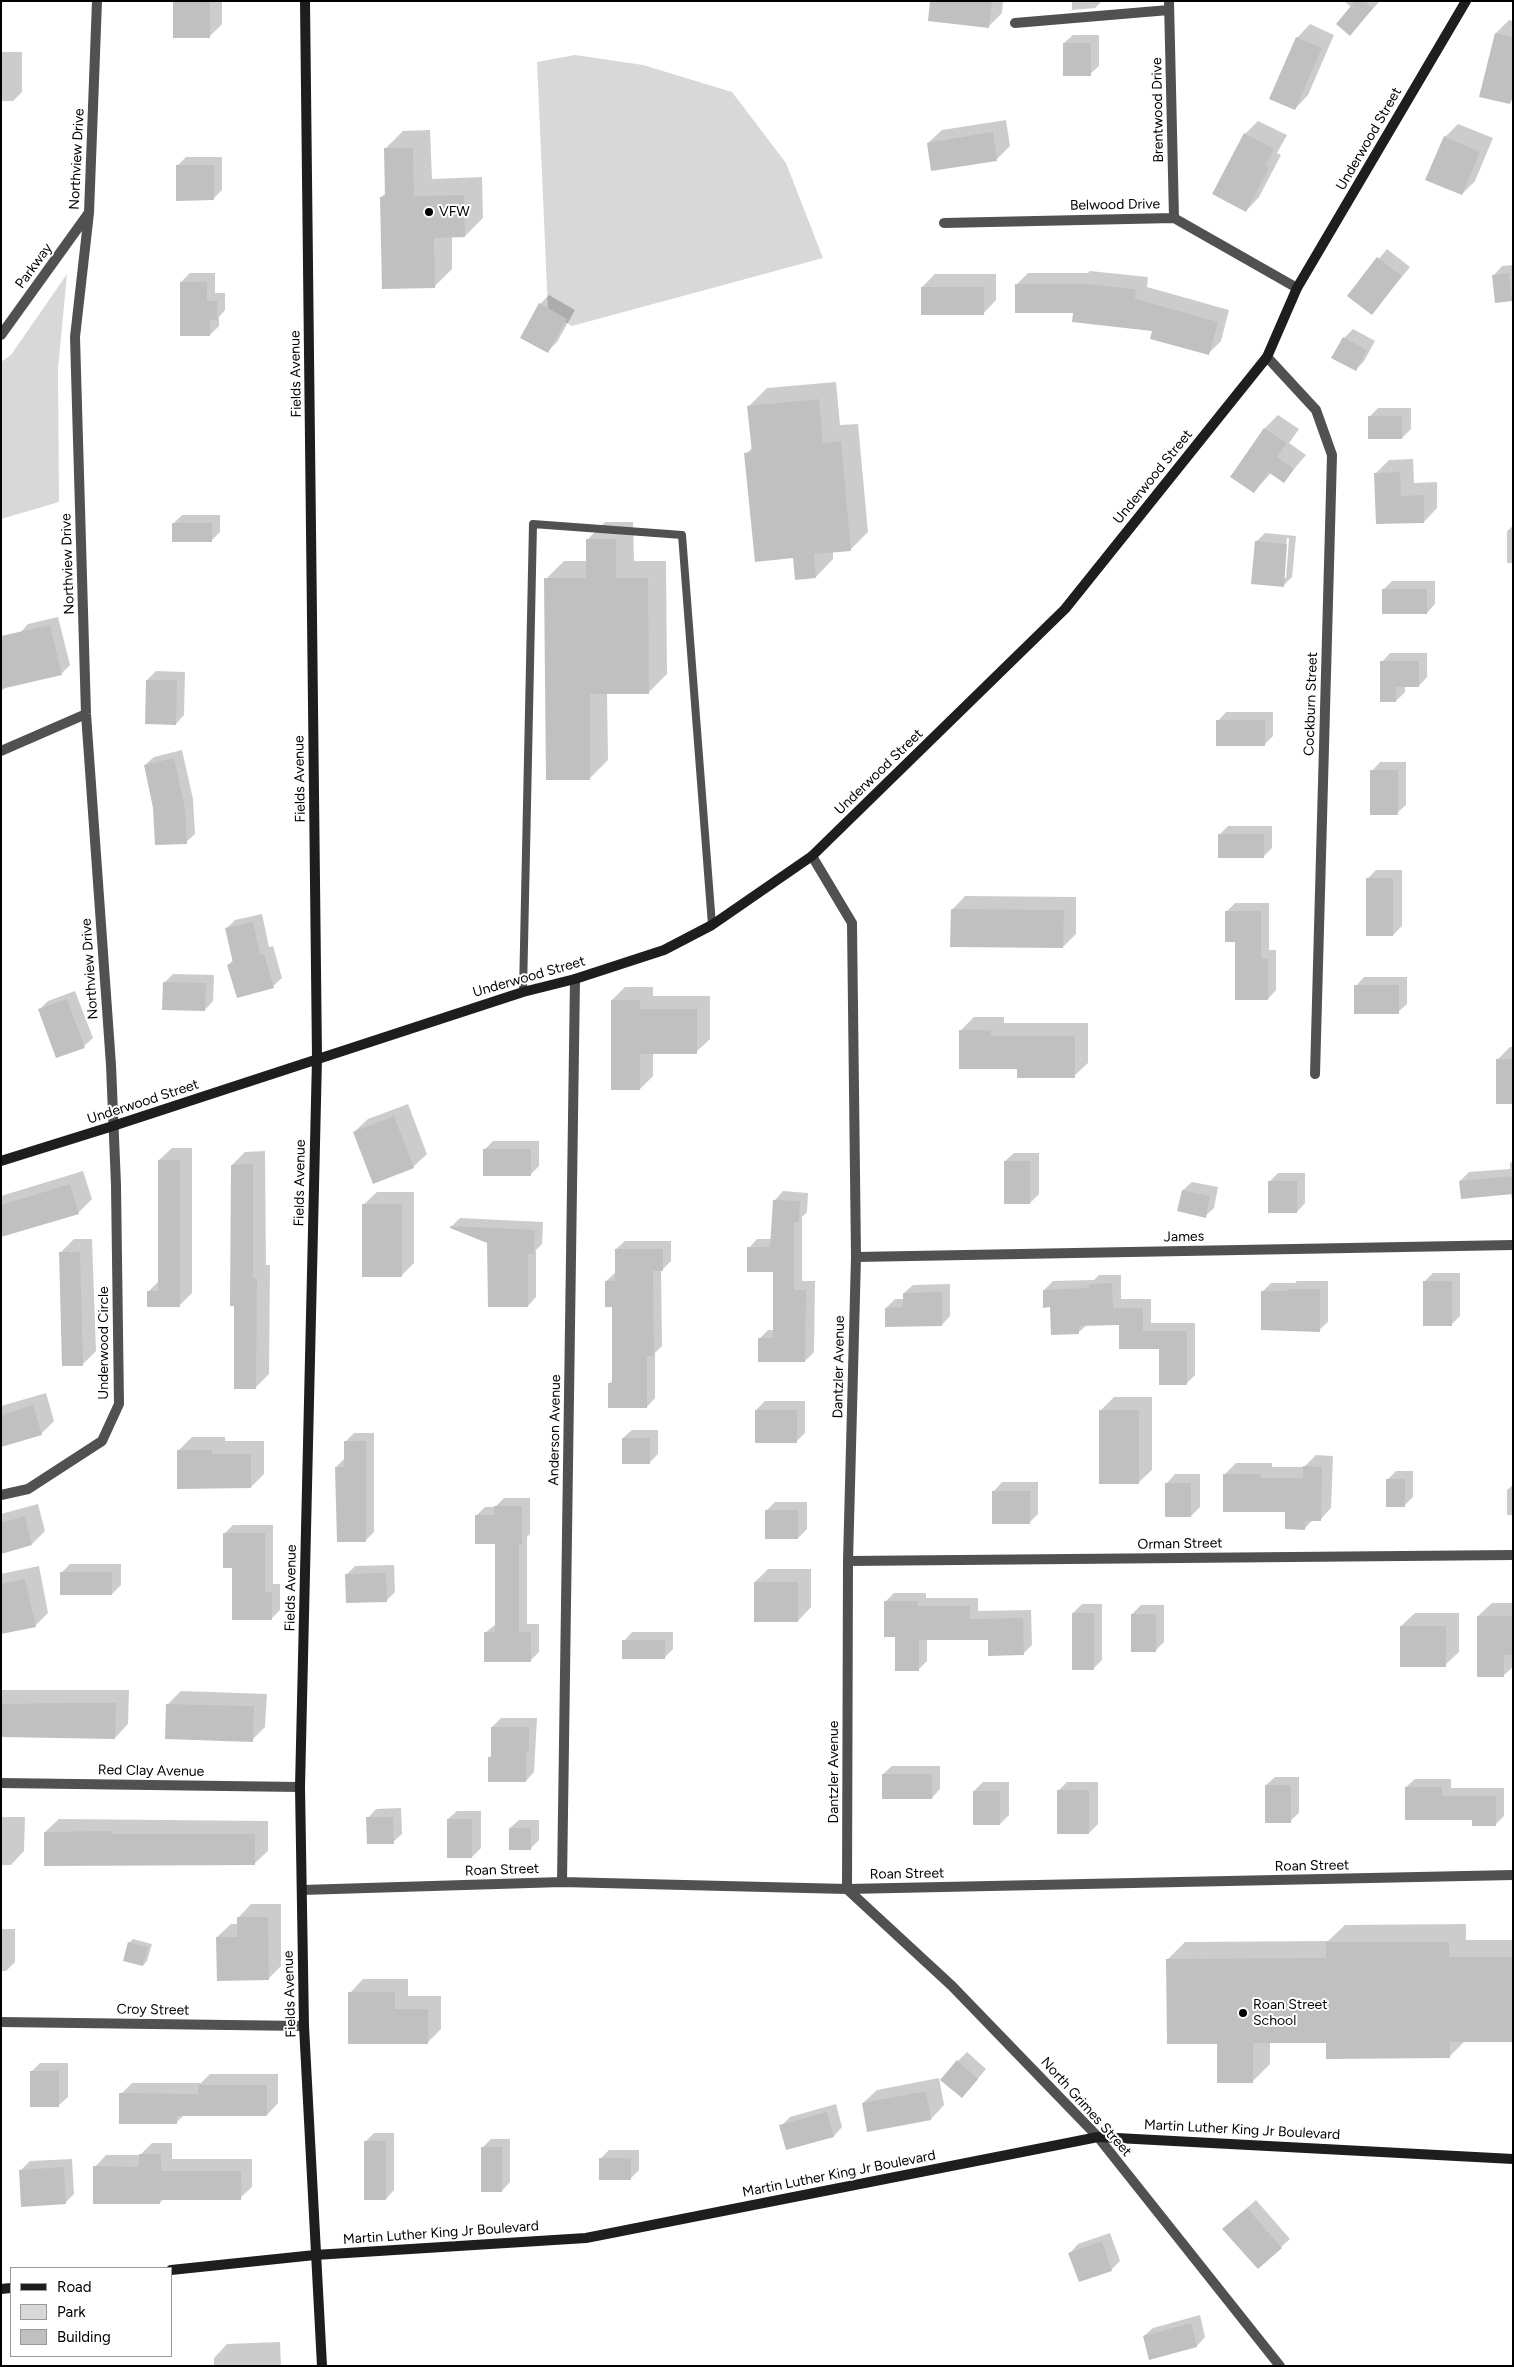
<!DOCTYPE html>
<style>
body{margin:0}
#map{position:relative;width:1514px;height:2367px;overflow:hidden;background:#fff;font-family:Figtree,sans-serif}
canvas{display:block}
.frame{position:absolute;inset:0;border:2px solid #000;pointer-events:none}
.legend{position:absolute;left:10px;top:2267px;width:162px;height:90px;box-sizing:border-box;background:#fff;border:1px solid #999;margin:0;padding:6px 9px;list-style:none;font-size:15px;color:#000}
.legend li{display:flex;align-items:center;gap:10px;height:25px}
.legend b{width:25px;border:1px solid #999}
</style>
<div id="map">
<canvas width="1514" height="2367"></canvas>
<div class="frame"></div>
<ul class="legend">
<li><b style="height:6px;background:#1e1e1e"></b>Road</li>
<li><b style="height:14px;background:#d8d8d8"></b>Park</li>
<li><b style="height:14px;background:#c0c0c0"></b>Building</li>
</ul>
</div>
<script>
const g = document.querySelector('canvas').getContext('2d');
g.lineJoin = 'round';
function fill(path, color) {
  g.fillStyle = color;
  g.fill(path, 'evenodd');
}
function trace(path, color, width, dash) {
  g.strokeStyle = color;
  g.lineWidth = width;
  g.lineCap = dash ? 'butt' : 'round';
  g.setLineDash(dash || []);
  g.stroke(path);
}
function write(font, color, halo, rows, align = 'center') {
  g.font = font + ' Figtree,sans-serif';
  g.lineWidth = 4;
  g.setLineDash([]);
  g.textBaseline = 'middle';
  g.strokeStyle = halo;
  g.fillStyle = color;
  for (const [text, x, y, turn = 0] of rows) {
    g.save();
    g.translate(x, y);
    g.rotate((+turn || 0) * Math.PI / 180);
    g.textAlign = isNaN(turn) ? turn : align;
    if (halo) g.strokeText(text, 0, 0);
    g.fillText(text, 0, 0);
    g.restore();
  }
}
const green = new Path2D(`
 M575,55L643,65L732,92L786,163L823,258L572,326L548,311L537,62Z
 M67,274L58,369L59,502L1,519V362L11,355Z`);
const shadow = new Path2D(`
 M174,1H222V24L209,37Z
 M931,1H1003L1002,13L989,26Z
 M1072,1H1102L1095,8L1072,10Z
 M1344,1H1380L1350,34L1351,7Z
 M1509,20L1513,21V99L1510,102L1496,33Z
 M1310,24L1334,35L1308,95L1295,109L1297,38Z
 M1073,35H1099V66L1090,74L1064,43Z
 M1,52H22V92L13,101H1Z
 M1006,120L1010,146L997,159L928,143L942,130Z
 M1258,121L1287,135L1277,153L1281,155L1259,197L1246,211L1245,134Z
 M1458,124L1493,138L1475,181L1462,194L1445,137Z
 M430,130L432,179L482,177L483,218L465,236H452V269L434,287L381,197L386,193L385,149L403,131Z
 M186,157H222V190L213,199L177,166Z
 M1387,249L1410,267L1372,313L1349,296Z
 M1513,265V298L1511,300L1494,275L1502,266Z
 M1090,271L1148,277L1147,287L1229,310L1221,341L1208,354L1154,330L1075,312L1016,285L1028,273H1088Z
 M190,273H215V293H225V310L219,317V326L210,335L181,282Z
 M935,274H996V300L983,314L922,287Z
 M549,295L575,310L557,342L548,351L540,304Z
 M1353,329L1375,341L1364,361L1356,370L1344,338Z
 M836,382L840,425L858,424L868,532L850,550L833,551V559L816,577L794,557L746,454L753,447L749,406L767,388Z
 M1378,408H1411V429L1402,438L1369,417Z
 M1278,415L1299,429L1289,443L1306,455L1284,481L1271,473L1254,492L1232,477L1265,428Z
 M1413,459L1414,483L1437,482V508L1424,522L1375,474L1389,460Z
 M182,515H220V532L211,541L174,523Z
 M605,522H633L634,561H666L667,674L649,692L607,693L608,760L590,778L546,579L564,561H587V540Z
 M1513,526V563H1507V531Z
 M1265,533L1296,536L1292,577L1283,586L1256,542ZM1287,538H1289L1286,578H1283Z
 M1392,581H1435V604L1427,613L1383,590Z
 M58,617L70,665L61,674L8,686L1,691V655L28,624Z
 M1390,653H1427V677L1419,686H1405V692L1396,701L1382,662Z
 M156,671L185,672L184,715L176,724L147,680Z
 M1226,712H1273V736L1265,744L1218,721Z
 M182,750L193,799L195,834L186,842L155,808L145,765L154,757Z
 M1380,762H1406V805L1397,813L1372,771Z
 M1228,826H1272V848L1263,857L1219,835Z
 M1376,870H1402V926L1393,935L1367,879Z
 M965,896L1076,897V934L1063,947L952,910Z
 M1235,903H1269V950H1276V990L1268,999L1236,941L1226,912Z
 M262,914L269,947L273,946L282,978L273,986L228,965L233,960L227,928L235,920Z
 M173,974L214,975L213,1001L205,1010L164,983Z
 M1364,977H1407V1004L1398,1012L1356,986Z
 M625,987H653V996H710V1039L696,1052H653V1076L640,1089L612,1000Z
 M75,991L93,1038L84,1046L40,1009L48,1001Z
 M974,1017H1004V1023H1088V1063L1074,1076L1018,1068L960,1031Z
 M1510,1047H1513V1103L1497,1060Z
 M408,1104L427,1154L413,1167L354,1132L368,1119Z
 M493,1141H539V1166L530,1175L484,1150Z
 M172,1148H192V1293L179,1306L148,1292L159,1281V1160Z
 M265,1151L266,1265H270L269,1374L255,1388L236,1305L232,1165L245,1152Z
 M1014,1153H1039V1194L1030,1203L1005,1161Z
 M1513,1161V1206L1511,1193L1460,1181L1469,1172L1510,1169V1163Z
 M83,1171L92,1199L78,1213L1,1236V1196Z
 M1278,1173H1305V1203L1297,1212L1269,1182Z
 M1192,1182L1218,1187L1214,1208L1205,1216L1178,1210L1183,1190Z
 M783,1191L808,1193L807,1212L802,1217V1281H815L814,1352L805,1361L759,1339L768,1330H774V1271L749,1248L757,1239H772L775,1200Z
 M377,1192H414V1263L401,1276L363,1205Z
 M460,1218L543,1222L542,1244L536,1250V1297L528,1306L488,1242L452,1226Z
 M74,1239H92L96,1351L82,1365L60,1253Z
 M625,1241H671V1261L661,1271L662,1346L655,1353V1398L647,1407L609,1384L613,1380V1306L606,1281L615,1273L616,1249Z
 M1433,1273H1460V1316L1451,1325L1425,1281Z
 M1099,1275H1121V1299H1151V1323H1195V1375L1186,1384L1160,1347L1121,1324L1087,1325L1078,1333L1051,1306L1044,1290L1053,1281L1094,1280Z
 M1297,1281H1328V1322L1319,1330L1262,1292L1271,1283H1295Z
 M950,1284V1316L942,1325L886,1308L895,1299H904V1293L913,1285Z
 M46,1393L54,1421L41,1434L1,1446V1406Z
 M1114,1397H1152V1470L1138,1483L1101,1410Z
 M765,1401H805V1433L796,1442L756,1410Z
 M632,1430H658V1454L649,1463L623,1438Z
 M354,1433H374V1532L365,1541L336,1467L345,1458V1442Z
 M192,1437H225V1441H264V1474L251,1487L178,1451Z
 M1316,1455L1333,1456L1331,1508L1320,1520H1313L1304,1529L1286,1511L1224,1475L1236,1463H1272V1467H1304Z
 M1396,1471H1413V1497L1405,1505L1387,1480Z
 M1175,1474H1200V1507L1191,1516L1167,1483Z
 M1002,1482H1038V1514L1029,1523L994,1491Z
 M1513,1485V1515H1507V1490Z
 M504,1498H530V1534L527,1537V1624H539V1652L530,1661L485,1633L496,1624V1542L476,1516L485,1507H495Z
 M775,1502H807V1529L798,1538L766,1511Z
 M38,1504L45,1531L32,1544L1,1552V1514Z
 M233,1525H273V1584H280V1610L271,1619L224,1534Z
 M70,1564H121V1585L112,1594L61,1573Z
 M394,1565L395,1592L386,1601L346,1575L355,1566Z
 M39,1566L48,1613L35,1626L1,1633V1574Z
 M768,1569H811V1607L798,1621L755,1582Z
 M894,1593H926V1598H978V1611L1031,1610L1032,1645L1023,1654L989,1639H927V1661L918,1670L896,1635L885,1602Z
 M1492,1603H1513V1667L1503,1676L1478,1616Z
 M1082,1604H1102V1660L1093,1669L1073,1613Z
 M1141,1605H1164V1642L1155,1651L1132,1614Z
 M1415,1613H1459V1652L1445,1665L1401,1626Z
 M632,1632H673V1649L664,1658L624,1641Z
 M1,1690H129L128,1724L115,1738L1,1736Z
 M181,1691L267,1694L265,1727L252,1740L168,1704Z
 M501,1718H537L534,1772L526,1781L489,1758L492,1754V1727Z
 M892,1766H940V1789L932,1798L883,1774Z
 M1275,1777H1299V1813L1290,1821L1266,1785Z
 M1415,1779H1451V1788H1504V1816L1495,1825L1473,1818L1406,1787Z
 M983,1782H1009V1815L1000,1824L974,1791Z
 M1067,1782H1098V1824L1089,1833L1059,1790Z
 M401,1808L402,1834L393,1842L368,1818L376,1809Z
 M457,1811H481V1848L472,1857L448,1819Z
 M1,1817H25L24,1851L11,1865H1Z
 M59,1819L268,1821V1851L254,1864L45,1832Z
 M519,1820H539V1840L530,1849L510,1828Z
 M251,1904H281V1966L268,1979L217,1937L231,1924H238V1918Z
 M1466,1924V1940H1513V2041H1465L1449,2057L1328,2042H1270V2064L1252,2082L1218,2042L1167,1960L1185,1942L1328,1941L1345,1925Z
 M1,1929H15V1962L6,1971H1Z
 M133,1939L152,1944L147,1961L143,1965L129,1943Z
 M363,1979H408V1996H441V2029L427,2043L350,1993Z
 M967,2052L986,2069L970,2088L958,2061Z
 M40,2063H68V2097L59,2105L31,2072Z
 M210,2074H278V2103L267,2115H184L176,2123L121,2094L132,2083H201Z
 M939,2078L944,2105L931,2119L868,2130L863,2103L877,2090Z
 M836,2104L842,2127L834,2136L787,2149L781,2126L790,2117Z
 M374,2133H394V2190L386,2199L365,2142Z
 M491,2139H510V2182L502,2191L482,2148Z
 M152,2143H172V2159H252V2187L240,2198H164L160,2203L95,2167L106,2155H140Z
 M609,2150H639V2170L630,2179L600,2159Z
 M72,2159L74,2194L65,2203L21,2170L30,2161Z
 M1256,2200L1290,2239L1281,2247L1233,2220Z
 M1110,2233L1120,2261L1111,2270L1070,2253L1078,2244Z
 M1200,2315L1205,2337L1197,2346L1150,2358L1144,2336L1153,2328Z
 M280,2342L281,2366H214V2358L227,2344Z`);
const building = new Path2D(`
 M173,1H210V38H173Z
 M930,1H992L989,28L928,21Z
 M1355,1H1364L1373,8L1350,36L1336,24Z
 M1495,33L1513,37V92L1510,104L1479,97Z
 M1296,37L1322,48L1295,110L1269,99Z
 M1063,43H1091V76H1063Z
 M993,132L997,161L931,171L927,143Z
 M1244,133L1274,149L1265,166L1269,168L1246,212L1212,194Z
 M1444,136L1480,152L1462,195L1425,180Z
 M384,148H413L414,196L464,195L465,237L434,238L435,288L382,289L380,197H385Z
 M176,165H214V200L176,201Z
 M1377,257L1402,276L1372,315L1347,296Z
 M1509,273L1512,301L1495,303L1492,275Z
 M180,282H207V301H217V320H210V336H180Z
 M1076,283L1136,289L1135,299L1218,322L1209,355L1150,339L1152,331L1072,322L1073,313H1015V284H1076Z
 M921,287H984V315H921Z
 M539,303L567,319L548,353L520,338Z
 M1343,337L1367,350L1356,371L1331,358Z
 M819,399L823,443L841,441L851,551L814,554L816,578L795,580L793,558L755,562L744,453L752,452L747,406Z
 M1368,416H1402V439H1368Z
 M1264,428L1287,443L1277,457L1294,469L1284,483L1268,472L1254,493L1230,477Z
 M1400,472L1401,496L1424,495V523L1376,524L1374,473Z
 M172,523H212V542H172Z
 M586,539H616V578H648L649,694H590V780H546L544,578H586Z
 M1255,541L1287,544L1284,587L1251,584Z
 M1382,589H1427V614H1382Z
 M50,625L62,675L1,689V636Z
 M1380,661H1419V687H1396V702H1380Z
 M146,680H177L176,725L145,724Z
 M1216,720H1265V746H1216Z
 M174,758L185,808L187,844L155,845L153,808L144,765Z
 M1370,770H1398V815H1370Z
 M1218,834H1264V858H1218Z
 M1366,878H1393V936H1366Z
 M951,909L1064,910L1063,948L950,947Z
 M1225,911H1261V959H1268V1000H1235V942H1225Z
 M253,922L260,955L264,954L274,988L237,998L227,965L233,963L225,928Z
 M163,982L206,983L205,1011L162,1010Z
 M1354,985H1399V1014H1354Z
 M67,999L85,1048L56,1058L38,1009Z
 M611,1000H640V1009H697V1054H640V1090H611Z
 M959,1030H991V1036H1075V1078H1017V1069H959Z
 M1496,1059H1513V1104H1496Z
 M394,1116L414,1168L373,1184L353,1132Z
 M483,1149H531V1176H483Z
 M158,1160H180V1307H147V1291H158Z
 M1004,1161H1030V1204H1004Z
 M253,1164V1278H257L256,1389H234V1306H230L231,1165Z
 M1513,1176V1194L1461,1199L1459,1181Z
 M1268,1181H1297V1213H1268Z
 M70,1184L79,1214L1,1237V1205Z
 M1182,1190L1210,1196L1206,1218L1177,1211Z
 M773,1200L800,1201L799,1222H794V1290H806L805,1362H758V1338H773V1272H747V1247H770Z
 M362,1204H402V1277H362Z
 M450,1226L535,1230L534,1254H528V1307H488L487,1243L450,1228Z
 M615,1249H663V1271H653L654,1356H647V1408H608V1383H612V1307H605V1281H615Z
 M59,1252H80L83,1366H62Z
 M1423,1281H1452V1326H1423Z
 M1112,1283L1113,1308H1143V1331H1187V1385H1159V1349H1119V1325L1079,1326V1334L1051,1335L1050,1307L1043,1308V1290L1089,1288V1284Z
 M1287,1289H1320V1332L1261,1330V1291H1287Z
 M942,1292V1326L885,1327V1308L903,1307V1293Z
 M33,1405L42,1435L1,1447V1415Z
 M755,1410H797V1443H755Z
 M1099,1410H1139V1484H1099Z
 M622,1438H650V1464H622Z
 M344,1441H366V1542H337L335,1467H344Z
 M177,1450H212V1454H251V1488L177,1489Z
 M1303,1466L1322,1467L1321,1521H1305V1530L1285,1529V1512H1223V1474H1261V1478H1303Z
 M1386,1479H1405V1507H1386Z
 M1165,1483H1191V1517H1165Z
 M992,1491H1030V1524H992Z
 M494,1506H522V1544H519V1632H531V1662H484V1632H495V1544H475V1515H494Z
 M765,1510H798V1539H765Z
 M25,1516L32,1545L1,1554V1523Z
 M223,1533H265V1592H272V1620H232V1568H223Z
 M60,1572H112V1595H60Z
 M386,1573L387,1602L346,1603L345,1574Z
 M25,1579L36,1627L1,1634V1584Z
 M754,1582H798V1622H754Z
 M884,1601H918V1606H970V1619L1023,1618L1024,1655L988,1656V1640H919V1671H895V1637H884Z
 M1072,1613H1094V1670H1072Z
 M1131,1614H1156V1652H1131Z
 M1477,1616H1513V1655H1504V1677H1477Z
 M1400,1626H1446V1667H1400Z
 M622,1640H665V1659H622Z
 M65,1703H116L115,1739L1,1737V1704Z
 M166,1704L254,1706L253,1742L165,1739Z
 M491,1727H529V1751H526V1782H488V1757H491Z
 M882,1774H932V1799H882Z
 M1265,1785H1291V1823H1265Z
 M1405,1787H1442V1796H1496V1826H1472V1820H1405Z
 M1057,1790H1089V1834H1057Z
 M973,1791H1000V1825H973Z
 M366,1817H393L394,1844H367Z
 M447,1819H472V1858H447Z
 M509,1828H531V1850H509Z
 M111,1831V1834H255V1865L44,1866V1832Z
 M237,1917H268L269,1980L217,1981L216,1937H237Z
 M128,1942L148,1947L143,1966L123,1961Z
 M1326,1942H1449V1957H1513V2042H1450V2058L1326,2059V2043H1253V2083H1217V2044H1167L1166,1959L1326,1958Z
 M348,1992H395V2009H428V2044H348Z
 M957,2060L978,2079L962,2098L940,2080Z
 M30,2071H59V2107H30Z
 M198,2085H267V2116H177V2124H119V2093L198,2094Z
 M926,2091L931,2120L867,2132L862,2103Z
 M827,2112L834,2137L786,2150L779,2125Z
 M364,2141H386V2200H364Z
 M481,2147H502V2192H481Z
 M139,2154H161V2171H241V2200H160V2204H93V2166L139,2167Z
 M599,2158H631V2180H599Z
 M64,2167L66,2204L21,2207L19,2170Z
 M1247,2208L1282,2248L1258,2269L1222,2229Z
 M1102,2241L1112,2271L1079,2282L1068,2253Z
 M1191,2323L1197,2347L1149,2360L1143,2336Z`);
const lane = new Path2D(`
 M523,992L533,524L682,535L712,925`);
const street = new Path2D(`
 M1169,1L1174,218
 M1015,23L1169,10
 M944,223L1174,218L1297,288
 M1,335L88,214
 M1267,357L1316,410L1332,455L1315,1074
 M1,751L86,714
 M812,856L852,923L856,1257L848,1561L847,1889L952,1986L1098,2137L1280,2366
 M856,1257L1513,1245
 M1,1495L28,1489L102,1441L119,1404L116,1185L111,1065L86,714L75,337L89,213L97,1
 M848,1561L1513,1555
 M1,1783L300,1787
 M562,1882L575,979
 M302,1890L562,1882L847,1889L1513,1875
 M1,2022L304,2026`);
const secondary = new Path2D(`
 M305,1L317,1058L300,1787L304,2026L322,2366
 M1,1161L113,1126L523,992L575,979L664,950L712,925L812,856L1065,609L1267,357L1297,288L1466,1
 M171,2270L315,2255L586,2238L1098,2137L1513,2159
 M1,2289L11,2288`);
const markers = [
 [429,212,5,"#000"],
 [1243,2013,5,"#000"]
];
const streetNames = [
 ["Brentwood Drive",1158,110,-91],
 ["Underwood Street",1369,139,-60],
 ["Northview Drive",77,159,-87],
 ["Belwood Drive",1115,205,-1],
 ["Parkway",34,266,-54],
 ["Fields Avenue",296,374,-91],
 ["Underwood Street",1153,477,-51],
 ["Northview Drive",68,564,-92],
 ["Cockburn Street",1311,704,-88],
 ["Underwood Street",879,772,-44],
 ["Fields Avenue",300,779,-91],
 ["Northview Drive",90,969,-94],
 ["Underwood Street",529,977,-16],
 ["Underwood Street",143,1102,-18],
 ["Fields Avenue",300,1183,-89],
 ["James",1184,1237,-1],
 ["Underwood Circle",104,1343,-90],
 ["Dantzler Avenue",839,1367,-89],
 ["Anderson Avenue",555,1430,-89],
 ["Orman Street",1180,1544,-1],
 ["Fields Avenue",291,1588,-89],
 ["Red Clay Avenue",151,1771,1],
 ["Dantzler Avenue",834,1772,-90],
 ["Roan Street",1312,1866,-1],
 ["Roan Street",502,1870,-2],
 ["Roan Street",907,1874,-1],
 ["Fields Avenue",290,1994,-92],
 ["Croy Street",153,2010,1],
 ["North Grimes Street",1086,2107,48],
 ["Martin Luther King Jr Boulevard",1242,2130,3],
 ["Martin Luther King Jr Boulevard",839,2174,-11],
 ["Martin Luther King Jr Boulevard",441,2233,-4]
];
const poiNames = [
 ["VFW",439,212],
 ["Roan Street",1253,2005],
 ["School",1253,2021]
];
fill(green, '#d8d8d8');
fill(shadow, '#0003');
fill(building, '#c0c0c0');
trace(lane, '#515151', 8);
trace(street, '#515151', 10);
trace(secondary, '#1e1e1e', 10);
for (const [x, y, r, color] of markers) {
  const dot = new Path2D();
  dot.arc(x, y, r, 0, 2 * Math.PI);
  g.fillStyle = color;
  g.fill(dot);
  trace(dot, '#fff', 2);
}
write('14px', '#000', '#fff', streetNames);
write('14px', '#000', '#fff', poiNames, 'left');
</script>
